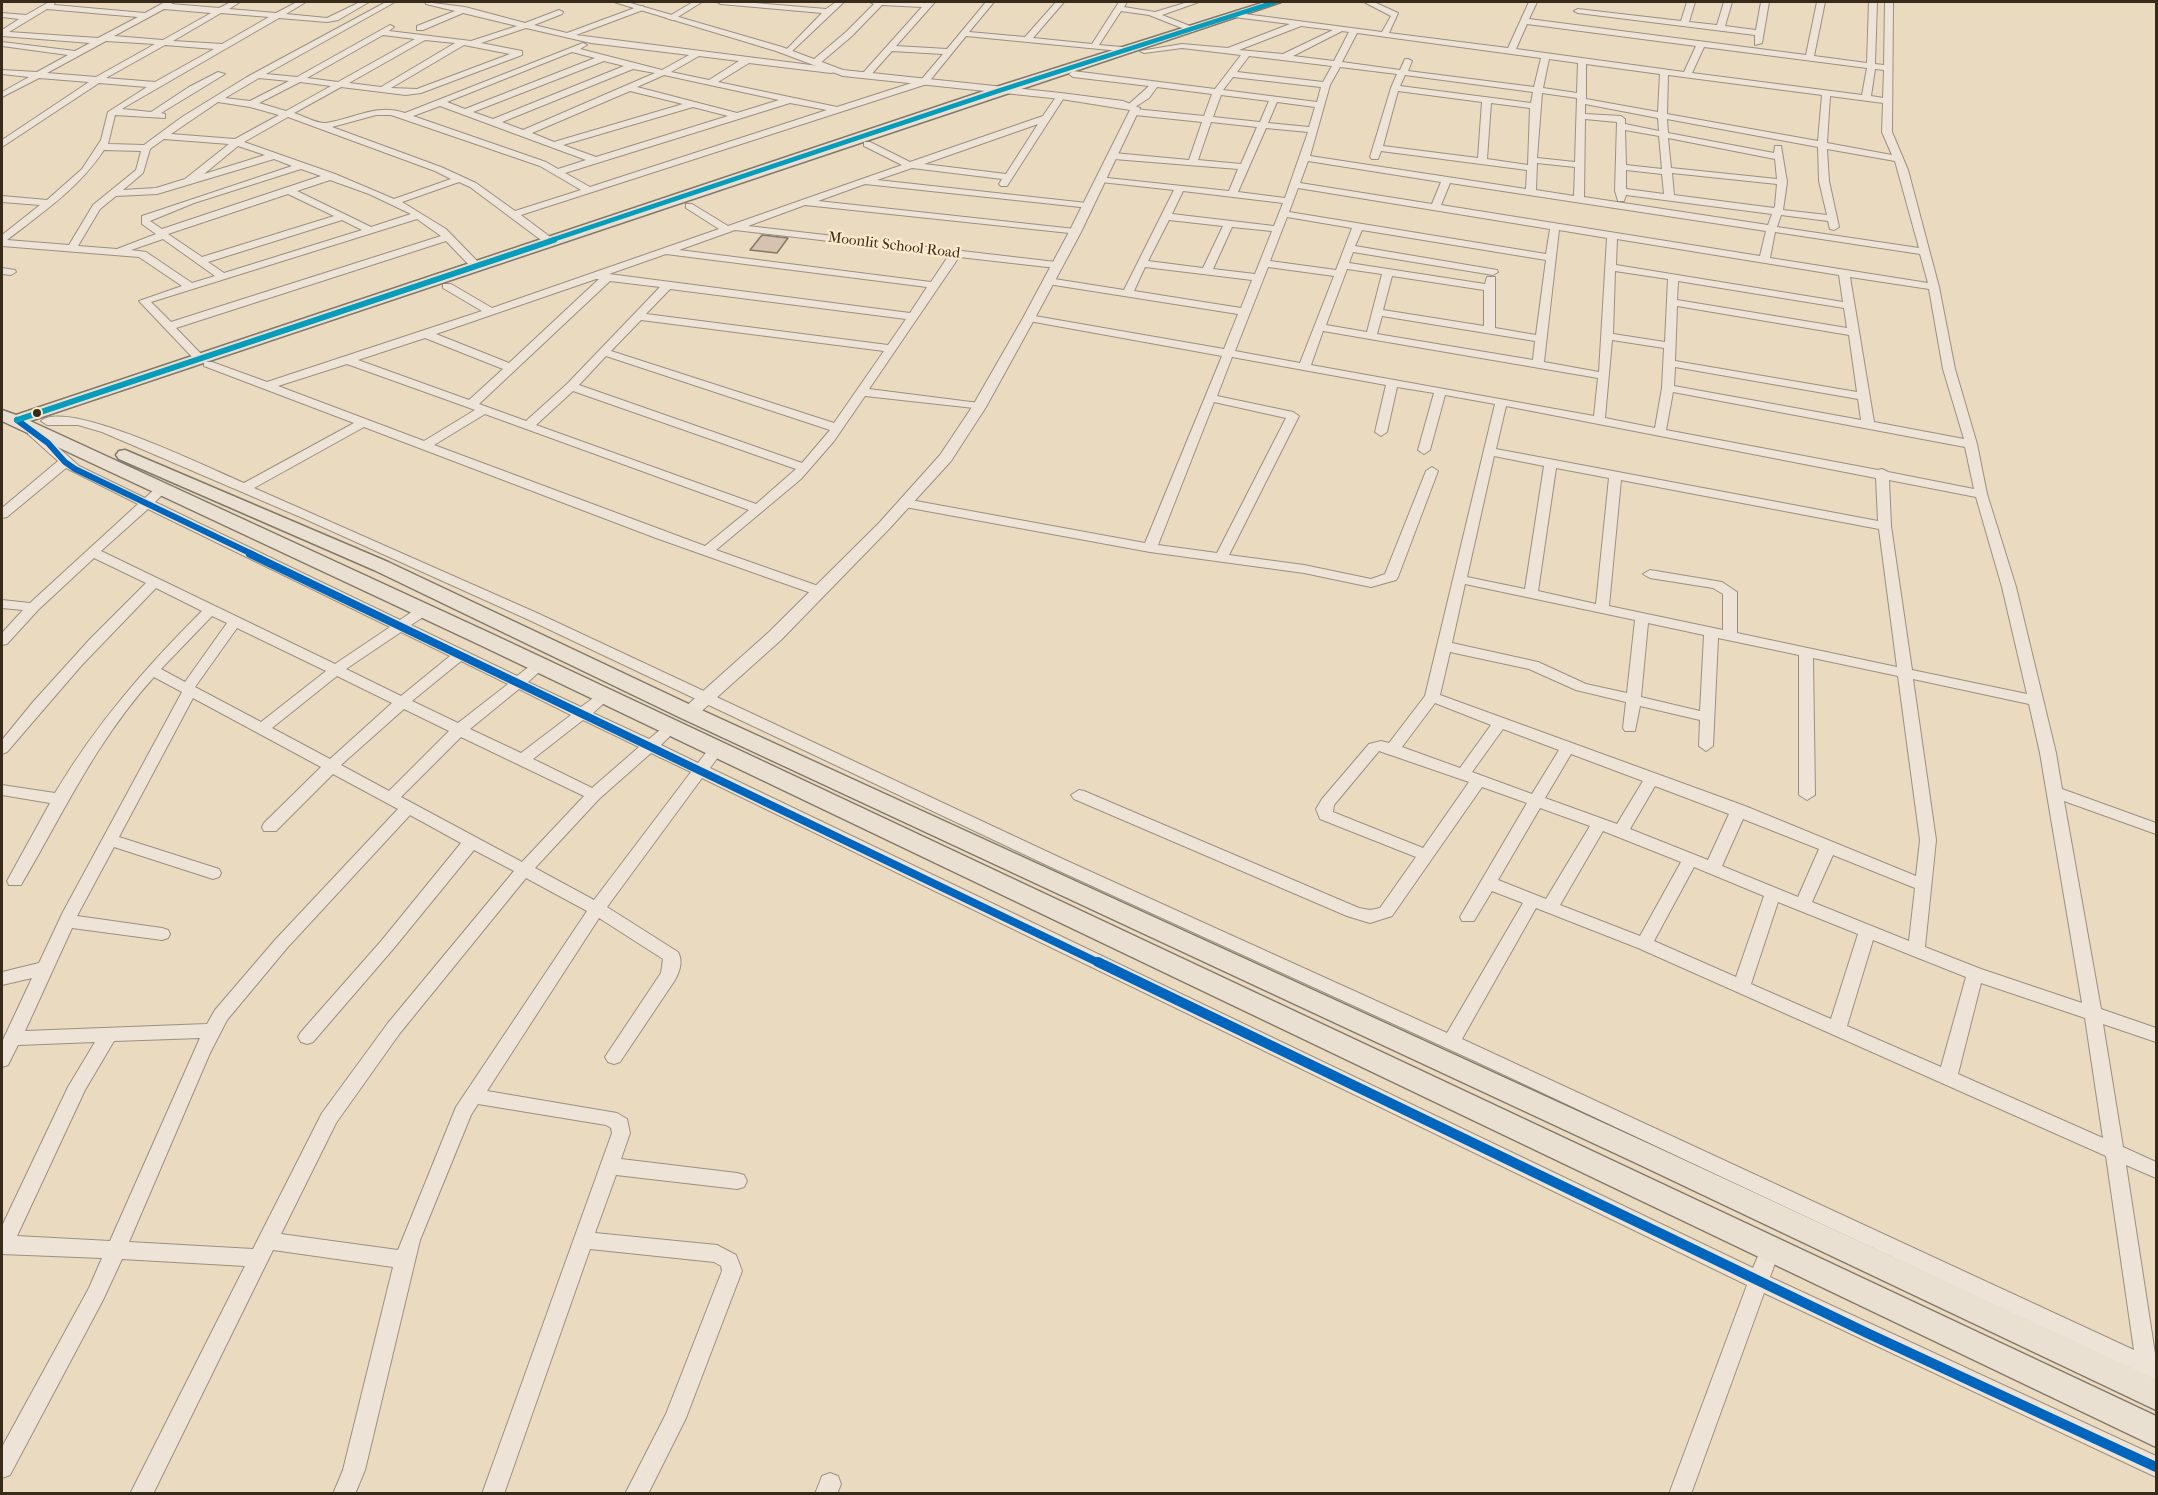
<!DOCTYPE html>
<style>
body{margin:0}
#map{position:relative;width:2158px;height:1495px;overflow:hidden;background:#eadac0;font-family:"IM FELL French Canon",serif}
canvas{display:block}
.frame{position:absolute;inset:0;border:3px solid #372a19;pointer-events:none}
</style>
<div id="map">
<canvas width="2158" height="1495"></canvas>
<div class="frame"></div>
</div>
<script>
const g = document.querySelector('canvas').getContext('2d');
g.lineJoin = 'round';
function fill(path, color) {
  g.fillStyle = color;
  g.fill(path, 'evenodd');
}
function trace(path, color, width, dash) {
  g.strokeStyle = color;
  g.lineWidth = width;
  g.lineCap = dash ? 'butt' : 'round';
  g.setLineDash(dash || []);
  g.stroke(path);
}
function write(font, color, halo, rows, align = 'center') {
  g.font = font + ' "IM FELL French Canon",serif';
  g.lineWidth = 4.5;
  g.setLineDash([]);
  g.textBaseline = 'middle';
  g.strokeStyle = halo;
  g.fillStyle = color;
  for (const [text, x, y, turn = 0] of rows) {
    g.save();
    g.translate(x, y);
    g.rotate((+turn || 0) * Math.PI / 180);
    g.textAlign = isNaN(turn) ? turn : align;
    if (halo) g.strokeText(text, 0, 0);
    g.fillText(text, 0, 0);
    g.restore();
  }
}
const building = new Path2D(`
 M762,235L788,238L777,253L750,250Z`);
const minor = new Path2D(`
 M49,2H55L54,5L145,13L165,2H174L171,4L219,8L231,2H240L229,9L276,13L297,2H306L286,14L327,18L360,2H369L338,20L327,22L279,18L125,107L122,109L151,112L189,87L218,72L225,74L161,113L165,114V118L115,115L108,144L144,145L182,117L247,77L386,2H395L266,74L297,77L390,25L394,27L389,31L471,41L517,26L463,13L423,30H417V26L455,11L426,4L425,2L465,7L525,23L559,10L563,12L562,14L534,25L567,33L640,6H643V10L576,35L834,68V72L831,73L749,63L718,82L837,107L921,80L943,54L892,51L868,78H862V74L922,7L882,5L852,36L819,64H813V60L846,32L874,4L870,2H935L896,46L947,49L986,2H994L969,32L1025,37L1056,2H1064L1033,38L1092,44L1119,2H1127L1124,7L1155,12L1188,2H1199L1162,15L1195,28L1196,30L1192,32L1149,15L1121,11L1099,45L1133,48V52H1130L966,36L927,84L521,215L553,239V243H545L470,187L459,182L402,202L446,229L480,264V268H472L446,241L176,328L205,358L199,361L195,360L139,301L182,286L139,257L2,246V235L40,205L2,202V196L47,200L82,169L101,140L108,112L147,87L99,83L2,147V140L89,82L39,78L2,97V92L29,77L2,74V70L37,72L68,55L2,46V42L75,51L90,43L2,36V30L19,19L2,17V13L26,15ZM47,9L138,17L98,38L9,32ZM164,9L211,13L163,40L114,36ZM221,13L269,17L222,44L173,41ZM526,28L591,43L689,55L662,70L580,49L587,45L583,43L405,113C376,103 354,119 326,123C317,124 304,116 294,113L341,87L406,95L421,93L522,55V51L481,43ZM383,35L415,39L338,82L307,78ZM425,40L455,43L381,87L349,83ZM106,41L155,44L96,77L47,73ZM165,45L214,49L155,82L106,78ZM464,45L510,54L417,89L391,88ZM572,52L595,58L465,109L447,102ZM699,56L739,61L709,80L671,72ZM604,61L624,66L493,119L473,112ZM633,69L655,73L523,130L502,122ZM664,75L779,100L737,113L637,87ZM259,78L289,81L250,101L225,98ZM300,82L331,86L286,111L259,103ZM630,91L683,104L554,142L532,133ZM218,102L250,107L279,115L235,139L171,134ZM790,103L827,110L590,187L565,173ZM440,106L586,160L558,169L546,162L413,116ZM693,107L728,116L596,157L563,145ZM376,115H391L540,166L581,190L515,211L476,183L441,167L332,127ZM288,117L435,171L451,179L394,199L335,174L244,142ZM164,139L229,144L185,179L156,188L123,190L143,173L150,149ZM238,146L265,155L204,174ZM104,150L141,151L136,170L93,205L69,245L7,240C43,212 78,189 104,150ZM274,159L292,166L142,216V224L156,234L117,249L78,246L100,209L116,196L157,194ZM301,169L321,176L162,229L150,221L194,203ZM330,180L369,194L411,214L371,227L297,191ZM288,194L334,216L202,257L168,234ZM417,219L441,236L171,322L151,302ZM342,220L362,230L224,273L208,262ZM163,239L215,276L192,283L146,252L131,250Z
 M693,2H702L673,20L666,18Z
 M717,2H743L826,9L836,2H844L789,54H786V50L822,13L721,4Z
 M1364,2H1374L1398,13L1389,33L1508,48L1529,2H1537L1529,19L1806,55L1817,2H1825L1814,56L1867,63L1869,2H1877L1875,64L1884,65L1885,2H1893L1892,132L1908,170L1939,287L1955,369L1977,444L1987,494L2016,587L2056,753L2062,789L2156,823V834L2064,801L2101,1009L2156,1028V1042L2103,1024L2123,1147L2156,1162V1178L2126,1165L2156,1360L2155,1380L2148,1383L2141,1380L2137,1372L1477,1062L1053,868L527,619L305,519L102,432L78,425H47L41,421C67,398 211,469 244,483L354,423L204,366V362H212L267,382L482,311L443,288V284H451L492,308L719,229L686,208V204H692L728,226L902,165L864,146V142H870L910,162L1043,116L1058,94H1064L1065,96L1007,186H1001L999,184L1002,179L912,168L877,180L1087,203L1090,204V208L865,184L818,201L1075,229L1079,230V234L805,205L748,226L1056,262L1061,265L1056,268L959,257L869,389L979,403L983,405V409L865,396L834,441L801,479L716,550L824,588L826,591L824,594H814L656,538L364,427L254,488L537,613L1065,860L1447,1033L1523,903L1492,891L1474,921H1462L1460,917L1527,803L1482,787L1392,916L1370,923L1347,916L1074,799L1071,795L1079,790L1084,791L1359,908L1370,910L1380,908L1416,857L1320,819L1316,809L1322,799L1369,744L1381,741L1389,743L1425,696L1495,404L1445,395L1430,450L1424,454L1418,450L1434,393L1397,387L1387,432L1381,436L1375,432L1386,385L1232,357L1217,396L1293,412L1299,416L1229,555L1304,565L1371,579L1385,574L1426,471L1432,467L1438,471L1398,577L1396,580L1371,587L1304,573L1150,552L905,507L899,503L905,499L1145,543L1222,356L1029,321L1024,318L1029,315L1224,349L1238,314L1048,284L1043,281L1048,278L1124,290L1174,190L1101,182L1096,179L1098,177L1229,191L1238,169L1114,159L1109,156L1114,153L1189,160L1202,122L1135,115L1131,112L1135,109L1204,116L1212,94L1157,87L1149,98L1132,109L1128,106L1129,104L1149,86L1073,77L1069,74L1073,71L1215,89L1241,55L1182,48L1144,53L1140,51L1182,44L1228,48L1290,24L1234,17L1233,15L1237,13L1382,32L1391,16ZM1527,24L1696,46L1684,72L1516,49ZM1301,26L1333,30L1283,54L1239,50ZM1342,31L1349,32L1334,61L1293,56ZM1357,33L1541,58L1534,87L1408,71L1412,61L1408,59H1405L1400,70L1342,62ZM1704,47L1867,68L1862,95L1692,73ZM1249,56L1332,66L1323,82L1237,72ZM1549,59L1578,63L1577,93L1543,88ZM1586,64L1660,74L1658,112L1586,99ZM1340,67L1397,74L1391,88L1370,157L1372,159H1378L1381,151L1527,170L1526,189L1310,156L1330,85ZM1875,69L1884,70L1883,98L1871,96ZM1405,75L1533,92L1531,103L1400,86ZM1668,75L1822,95L1818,141L1667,114ZM1233,77L1321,87L1317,102L1223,90ZM1398,91L1482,102L1478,158L1383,146ZM1542,93L1577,98L1575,162L1537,158ZM1221,95L1269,101L1260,122L1213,117ZM1830,96L1883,103L1882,132L1892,155L1827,143ZM1277,102L1315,107L1309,127L1268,123ZM1491,103L1530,108L1528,165L1487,159ZM1585,104L1658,118L1659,131L1625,124V119L1621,116L1585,114ZM1585,119L1617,122L1615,191L1618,201H1624L1626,195L1772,214L1768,225L1584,197ZM1667,119L1818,147L1819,181L1827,215L1783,210L1787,182L1781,146H1775L1774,153L1668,133ZM1211,122L1257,127L1241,164L1198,160ZM1038,124L1006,174L924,164ZM1266,128L1308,132L1285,198L1238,192ZM1625,130L1659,136L1662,169L1626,165ZM1668,138L1775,159L1777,179L1671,168ZM1827,149L1895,161L1919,248L1777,227L1781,215L1828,221L1830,229L1834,230L1839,227L1829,181ZM1308,161L1441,182L1432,204L1300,183ZM1537,163L1575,167L1574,196L1536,190ZM1626,170L1662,174L1664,194L1626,189ZM1672,173L1777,184L1775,206L1774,208L1674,195ZM1450,183L1766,231L1760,256L1441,205ZM1298,188L1550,229L1546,254L1289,212ZM1183,191L1283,203L1274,226L1172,214ZM1287,217L1352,228L1336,270L1270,261ZM1169,220L1223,226L1203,268L1148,261ZM1232,227L1272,231L1255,274L1213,269ZM735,230L949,255L931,282L679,250ZM1362,230L1546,260L1536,335L1495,328V277H1487L1485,284L1349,263L1353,252L1493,275L1498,272L1497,270L1355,246ZM1559,230L1607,238L1599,372L1544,362ZM1775,232L1920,254L1928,283L1770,258ZM1617,239L1839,275L1843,302L1616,265ZM666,254L927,287L910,313L609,274ZM1145,267L1252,280L1241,308L1134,291ZM1268,267L1334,276L1300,363L1235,351ZM1347,269L1382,274L1367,332L1326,325ZM1615,271L1668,279L1665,342L1613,334ZM1392,276L1484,290V326L1383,310ZM1850,277L1929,289L1943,369L1964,439L1874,422ZM596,279H599L509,363L436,334ZM610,281L660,287L567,384L526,421L479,404ZM1678,281L1844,308L1847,328L1677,300ZM670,289L906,319L888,345L646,314ZM1677,306L1849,335L1857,392L1675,361ZM1382,316L1535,341L1533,360L1377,334ZM641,320L884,351L834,423L611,351ZM1323,331L1598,378L1594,416L1311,365ZM425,338L503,369L469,400L358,360ZM1612,340L1664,348L1662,388L1655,428L1605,418ZM606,356L830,430L802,463L579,385ZM347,364L467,407L475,410L424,441L278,386ZM1675,367L1858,399L1861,420L1674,386ZM573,391L796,469L756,504L536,425ZM1673,392L1965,447L1974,489L1888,472L1882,469L1878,470L1666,430ZM1214,402L1286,418L1217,553L1158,545ZM1506,406L1876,478L1878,521L1496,449ZM485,414L749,510L705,546L434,445ZM1494,456L1544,466L1525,589L1467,577ZM1556,468L1609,478L1596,604L1538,591ZM1621,480L1879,529L1897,667L1737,633V592L1722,582L1650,570L1643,574L1650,578L1713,588L1723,594V630L1609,606ZM1889,480L1976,497L2002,587L2027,694L1912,670L1891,526ZM1465,584L1635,620L1627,693L1586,684L1538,662L1452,643ZM1648,623L1704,635L1700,711L1641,697ZM1718,638L1799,655V795L1807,800L1815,795L1813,658L1898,676L1920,840L1916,876L1745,806L1440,695L1450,652L1529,669L1576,690L1626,702L1623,728L1625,731H1635L1640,706L1700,720L1699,746L1706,751L1713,746ZM1913,679L2029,704L2040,753L2082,1003L1981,969L1925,947L1936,840ZM1435,703L1491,725L1460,768L1402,747ZM1503,729L1559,750L1532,794L1472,772ZM1379,751L1469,782L1423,848L1333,812L1334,805ZM1571,754L1643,781L1617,824L1545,798ZM1655,786L1729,814L1708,860L1630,829ZM1540,808L1590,826L1546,899L1498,880ZM1743,819L1819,849L1798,897L1722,866ZM1603,831L1681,862L1640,936L1560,905ZM1833,855L1915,888L1909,941L1812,902ZM1694,867L1764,896L1736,977L1654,941ZM1778,902L1858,934L1831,1019L1751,984ZM1536,908L1638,948L2106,1156L2134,1350L1462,1039ZM1873,940L1966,977L1941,1067L1847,1026ZM1981,983L2085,1018L2103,1138L1958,1074Z
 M1687,2H1695L1689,22L1717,25L1724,2H1732L1725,26L1756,30L1761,2H1769L1762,43L1755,45V35L1578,13L1574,11L1578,9L1681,21Z
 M2,268L15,270L16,272L11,275L2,274Z
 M32,427L42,433L79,466L145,498L158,486H166L168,489L155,502L400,620L419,607H429L431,610L429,613L411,625L517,676L535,662H545L547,665L528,682L581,707L600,693H610L612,696L593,713L649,739L666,725H676L678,728L661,745L698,763L711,746H721L724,749L710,768L1753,1268L1763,1244L1770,1241L1777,1244L1780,1250L1770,1277L2156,1456V1477L1764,1293L1691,1494H1669L1747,1285L702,778L607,907L678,952C683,961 680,971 675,980L620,1062L614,1064L608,1062L605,1057L661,973L663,959L599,918L487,1091L617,1113L627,1119L630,1133L621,1159L737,1173L744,1175L747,1181L744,1187L737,1189L616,1175L595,1233L717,1245L736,1255L742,1271L686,1418L648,1494H625L666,1414L722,1271L721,1266L714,1262L590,1249L504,1494H482L612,1133L611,1128L606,1125L478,1104L471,1115L420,1240L365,1470L355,1494H333L343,1470L393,1267L273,1250L153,1494H130L245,1266L122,1259L103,1300L10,1475L2,1478V1447L89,1288L102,1258L2,1254V1226L68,1087L95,1042L18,1045L8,1065L2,1067V1042L32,978L2,985V972L39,963L63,912L182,692L154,677C96,741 64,812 21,885H9L7,881L50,803L2,795V785L55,793C96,724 146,667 202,611L156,588L81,666L7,752L2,754V740L33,702L90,639L146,583L94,558L38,610L7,644L2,645V633L23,610L2,608V600L30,603L138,504L66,468L7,517L2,518V508L58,461L28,434V428ZM148,509L390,627L335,664L101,551ZM212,616L227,623L185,682L161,669ZM237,628L326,671L261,722L195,687ZM401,632L450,656L401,696L346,669ZM461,661L508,684L458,723L412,701ZM337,676L392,703L330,759L272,728ZM519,689L571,715L521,753L470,729ZM193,698L321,767L264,823L262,827L264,831H276L333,774L398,809L275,940L215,1010L207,1024L25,1031L72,928L162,940L168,938L170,934L168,930L162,928L77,916L114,847L213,879L219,877L221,873L219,869L119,837ZM404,709L449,731L389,791L341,765ZM583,720L639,747L592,788L533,759ZM461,737L584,796L522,862L401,797ZM651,753L691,772L594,900L535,868L599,799ZM410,815L461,843L382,940L301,1032L298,1037L301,1042L307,1044L313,1042L394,948L474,850L514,871L388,1023L322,1113L253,1249L129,1242L210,1053L227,1020L287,948ZM526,878L587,911L456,1107L398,1250L281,1234L336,1123L400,1033ZM200,1038L110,1241L17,1236L85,1090L114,1041Z
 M830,1473L838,1476L841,1484L837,1494H815L822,1476Z`);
const tertiary = new Path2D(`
 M614,2H627L782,47L843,70L1061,93L1123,101L1140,108L1081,232L1035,318L986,407L951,461L889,529L781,640L695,717H683L680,713L683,709L769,632L879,523L940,455L972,407L1023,318L1069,232L1130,110L1061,99L843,76L776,51Z`);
const primary = new Path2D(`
 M1265,2H1281L30,421L492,634L2156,1416V1447L478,644L2,421V410L16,415L993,88Z
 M125,450L388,562L697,708L1656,1147L2156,1379V1410L1636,1163L681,718L374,570L119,459L116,455L119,451Z`);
const bus1Far2 = new Path2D(`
 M17,420L48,443L65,462L75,469L254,555`);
const bus1Far1 = new Path2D(`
 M250,554L1101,964`);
const bus1 = new Path2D(`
 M1098,962L1867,1333L2156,1467`);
const bus2Far1 = new Path2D(`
 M549,241L998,91L1275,2`);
const bus2 = new Path2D(`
 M17,420L554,240`);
const markers = [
 [37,413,5,"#372a19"]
];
const farStreetnames = [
 ["Moonlit School Road",894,246,7]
];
fill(building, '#d6c2ae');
trace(building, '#82796a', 1.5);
trace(minor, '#9b9080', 2);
trace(tertiary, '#9b9080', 2);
trace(primary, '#82796a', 3);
fill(minor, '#ede4d7');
fill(tertiary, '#ede4d7');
fill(primary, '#e9e0d1');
trace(bus1Far2, '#0065bd', 6);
trace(bus1Far1, '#0065bd', 8);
trace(bus1, '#0065bd', 10);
trace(bus2Far1, '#069cbc', 4.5);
trace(bus2, '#069cbc', 6);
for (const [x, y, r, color] of markers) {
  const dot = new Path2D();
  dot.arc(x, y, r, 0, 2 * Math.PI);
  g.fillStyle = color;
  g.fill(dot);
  trace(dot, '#fdeacb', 2);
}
write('15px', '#372a19', '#fdeacb', farStreetnames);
</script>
